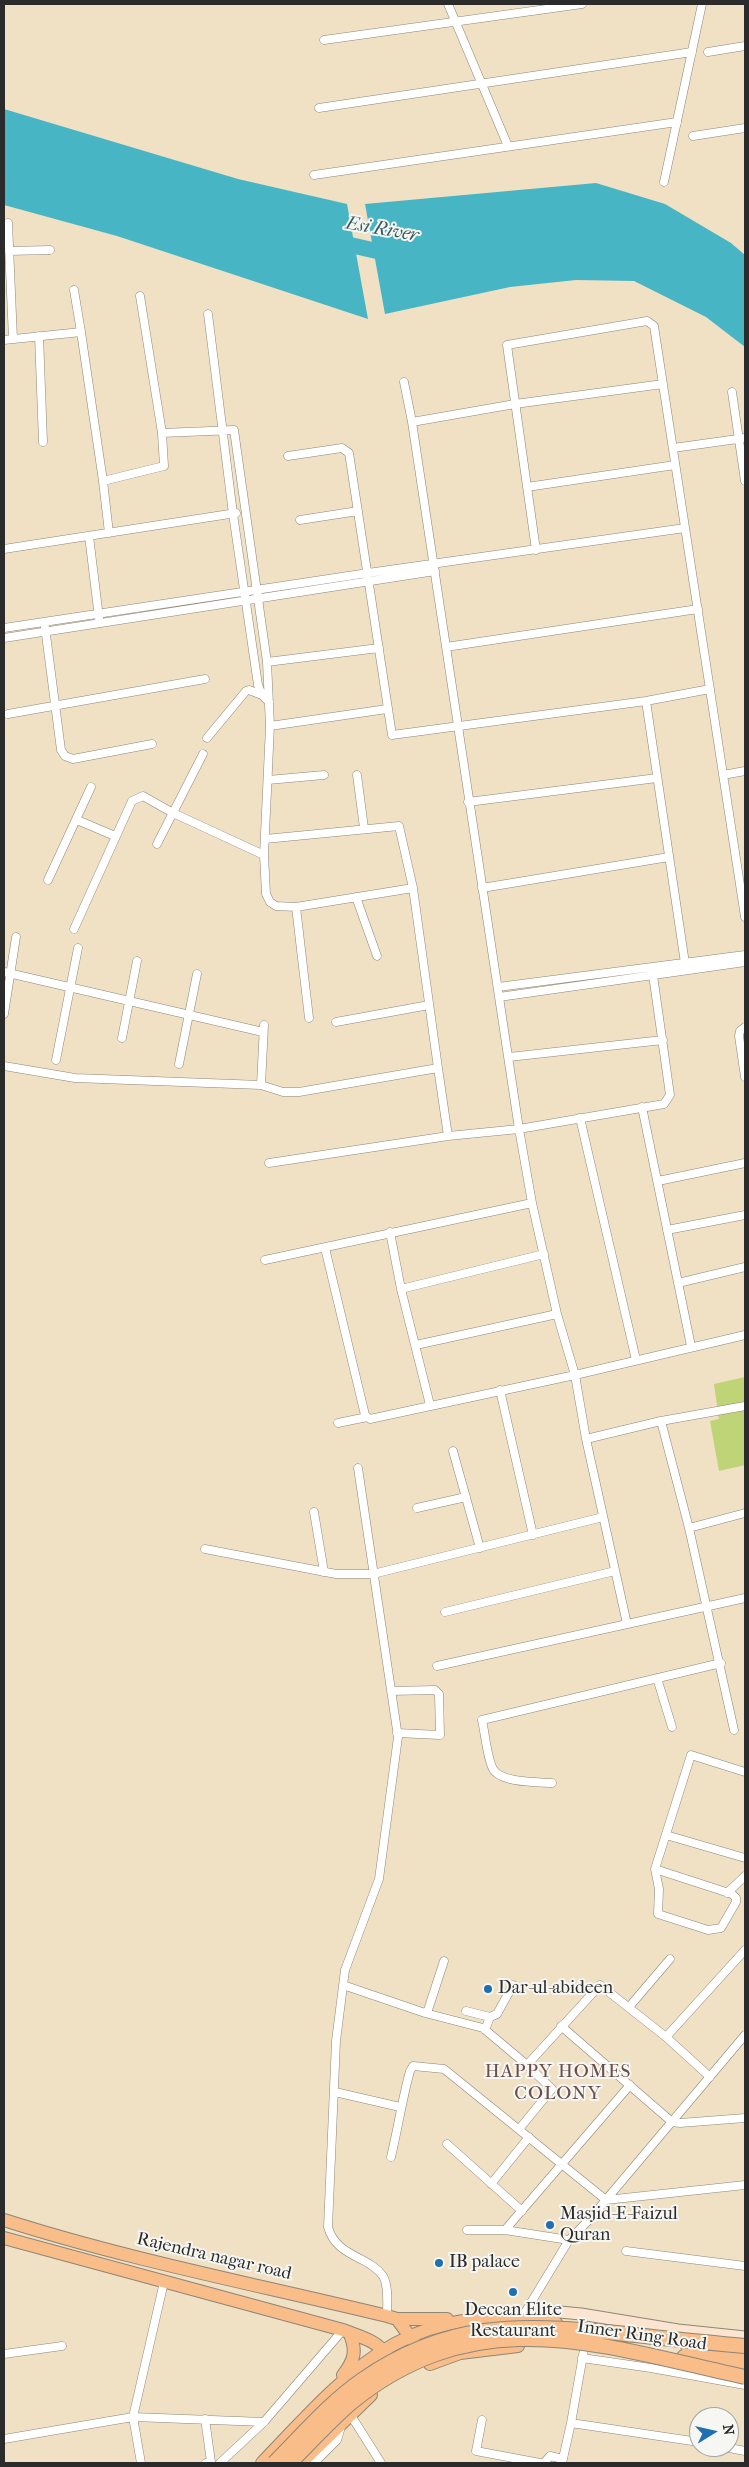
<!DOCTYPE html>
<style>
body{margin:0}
#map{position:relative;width:749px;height:2467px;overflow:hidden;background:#f0e0c4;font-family:"IM FELL French Canon",serif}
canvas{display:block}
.frame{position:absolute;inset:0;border:5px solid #2b2b2b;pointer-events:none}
.north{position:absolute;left:689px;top:2407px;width:50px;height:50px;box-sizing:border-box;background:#f6f6f2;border:1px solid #a5a5a2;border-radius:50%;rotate:81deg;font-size:14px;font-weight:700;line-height:20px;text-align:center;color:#2b2b2b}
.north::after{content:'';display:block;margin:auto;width:18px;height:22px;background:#1f6fb2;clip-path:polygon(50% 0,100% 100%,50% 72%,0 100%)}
</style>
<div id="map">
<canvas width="749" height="2467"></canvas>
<div class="frame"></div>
<div class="north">N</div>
</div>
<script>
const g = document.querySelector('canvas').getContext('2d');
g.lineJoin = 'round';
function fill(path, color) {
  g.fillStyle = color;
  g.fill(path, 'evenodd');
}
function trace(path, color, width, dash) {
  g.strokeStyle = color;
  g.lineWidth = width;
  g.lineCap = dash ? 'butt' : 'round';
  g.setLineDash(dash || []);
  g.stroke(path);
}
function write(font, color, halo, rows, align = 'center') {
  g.font = font + ' "IM FELL French Canon",serif';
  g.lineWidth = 4;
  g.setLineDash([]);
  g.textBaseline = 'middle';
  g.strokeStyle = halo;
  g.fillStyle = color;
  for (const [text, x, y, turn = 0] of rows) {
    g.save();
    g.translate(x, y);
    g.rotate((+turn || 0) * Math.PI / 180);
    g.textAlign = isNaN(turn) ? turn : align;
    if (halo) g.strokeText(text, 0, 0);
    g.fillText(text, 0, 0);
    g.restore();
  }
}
const green = new Path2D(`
 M745,1377V1465L719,1471L710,1421L719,1419L714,1384Z`);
const water = new Path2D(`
 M4,109L238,179L347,204L368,319L117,236L4,205Z
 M596,183L665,204L731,243L745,255V347L706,317L634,281L576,280L510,287L385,314L365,204Z`);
const river = new Path2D(`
 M333,241L394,255`);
const street = new Path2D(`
 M448,4L508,146
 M324,40L582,4
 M708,52L745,46
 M319,108L692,52
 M693,136L745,128
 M314,175L677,122
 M664,182L702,4
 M8,223L13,339
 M9,251L50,250
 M74,290L81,332
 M140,296L162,433
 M208,314L233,514L258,685L262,695L269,702
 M39,336L43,442
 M4,340L81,332L103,481
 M404,382L412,422L519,1129L532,1203L557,1314L575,1375L586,1439L627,1624
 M732,392L745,481
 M412,422L515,404L663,384
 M673,448L745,438
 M288,456L342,448L349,453L392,735L646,701L710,689
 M527,487L675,465
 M300,520L358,511
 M109,533L103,481L164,466L162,433L234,430L267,662L270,726L264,855L266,894L270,902L276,906L296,907
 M89,536L99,618
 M4,549L236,513
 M536,550L507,345L647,321L654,326L745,917
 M45,627L61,750L65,756L73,759L152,744
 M4,628L368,573L685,528
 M4,638L435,571
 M446,647L698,609
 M267,662L379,648
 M646,701L686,970
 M8,714L205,679
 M270,726L387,709
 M207,738L246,691L249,690L262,695
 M357,775L364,828
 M723,775L745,771
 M268,780L324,775
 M468,802L657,778
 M77,820L115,836
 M265,839L399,826L413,888L438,1068
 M157,844L203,754
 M48,880L91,787
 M482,888L669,857
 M356,897L377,956
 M74,929L132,801L143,796L173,813L264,855
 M4,972L263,1032
 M498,987L745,955
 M499,997L745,962
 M4,1014L16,937
 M309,1018L296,907L413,888
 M336,1022L429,1005
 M745,1027L740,1031L739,1036L745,1077
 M122,1038L137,961
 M509,1057L663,1040
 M56,1060L78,948
 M179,1064L197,974
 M4,1066L75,1078L261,1085L264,1025
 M261,1085L283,1092H299L438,1068L448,1136
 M642,1107L691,1346
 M580,1118L636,1360
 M269,1163L448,1136L519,1129L664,1104L670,1095L652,968
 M658,1181L745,1163
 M667,1230L745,1215
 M390,1232L401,1289L430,1405
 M325,1248L365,1415L370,1419L575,1375L745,1335
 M265,1260L532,1203
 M678,1283L745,1267
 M401,1289L544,1254
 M416,1345L557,1314
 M500,1390L533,1535
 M661,1421L689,1528L745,1513
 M338,1423L367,1417
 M586,1439L661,1421L745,1406
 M453,1451L480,1548
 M358,1468L398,1737L379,1879L345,1970L336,2041L328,2227C336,2257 369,2256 383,2276C389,2286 387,2304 387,2316
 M417,1508L466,1497
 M314,1512L324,1572
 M689,1528L734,1730
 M205,1549L336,1574H373L603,1517
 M445,1612L615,1571
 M437,1666L745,1598
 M657,1678L672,1727
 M391,1691L435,1690L439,1694L440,1735L397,1733
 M552,1783C537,1782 501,1783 493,1769C487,1758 485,1733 482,1720L721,1663
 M666,1835L745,1858
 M655,1869L732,1894L736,1898V1902L721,1928L708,1930L658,1914L659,1889L655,1869L691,1755L745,1772
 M727,1893L745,1876
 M343,1985L425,2013L483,2028L527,2065L552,2089L520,2128
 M629,2007L670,1959
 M466,2011L490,2017
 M427,2013L444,1961
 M561,2026L672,2122L680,2123L745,2118
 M485,2030L490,2017L497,2014L513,1985
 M666,2037L745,1950
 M527,2065L600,1985L666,2037L710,2077
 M335,2092L400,2107
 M447,2144L522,2211
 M391,2157C398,2128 402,2100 410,2071L413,2066L444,2069L606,2200L745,2185
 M491,2184L529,2137
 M467,2230H505L569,2240
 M505,2230L630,2085
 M626,2251L745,2266
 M521,2319L569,2240L589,2220L745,2035
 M585,2344L571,2423L699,2442
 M4,2354L62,2346
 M582,2358L651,2368L745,2385
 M350,2414L381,2463
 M205,2419L211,2462L206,2463
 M482,2420L476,2451L540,2463
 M4,2439L133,2417L264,2422
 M724,2447L745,2451
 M141,2463L133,2417L164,2282
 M220,2463L264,2422L343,2330
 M314,2463L337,2440L341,2427
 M544,2463L550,2456L563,2459
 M562,2463L571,2423`);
const secondary = new Path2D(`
 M534,2321L542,2313L549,2311L581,2314L678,2330L745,2337`);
const primary = new Path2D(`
 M4,2220C129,2260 259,2285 387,2316L397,2319L414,2342
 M4,2238L343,2330C358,2336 377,2340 386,2355
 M397,2319H447
 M430,2364L460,2353L518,2346
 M343,2375C355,2360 357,2350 349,2332
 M262,2463C355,2365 408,2300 556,2323
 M301,2463L371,2395`);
const highway = new Path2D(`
 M688,2346L745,2355
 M684,2357L745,2367`);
const highwayBridge = new Path2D(`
 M274,2463C302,2435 329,2403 362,2380C447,2321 518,2324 617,2333C660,2338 702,2342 745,2346
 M290,2463C310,2443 330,2421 352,2402C480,2299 602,2346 745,2377`);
const markers = [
 [488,1989,5,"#1f6fb2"],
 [550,2225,5,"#1f6fb2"],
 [439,2263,5,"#1f6fb2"],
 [513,2292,5,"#1f6fb2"]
];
const poiNames = [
 ["Dar-ul-abideen",498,1989],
 ["Masjid-E-Faizul",560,2215],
 ["Quran",560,2236],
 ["IB palace",449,2263],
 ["Deccan Elite",513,2311,"center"],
 ["Restaurant",513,2332,"center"]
];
const streetNames = [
 ["Rajendra nagar road",214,2257,13],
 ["Inner Ring Road",642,2336,8]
];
const waterNames = [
 ["Esi River",382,230,10]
];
const neighbourhoodNames = [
 ["HAPPY HOMES",558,2072],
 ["COLONY",558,2094]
];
fill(green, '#bfd377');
fill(water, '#48b5c4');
trace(river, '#48b5c4', 16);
trace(street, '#8e8678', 9);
trace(secondary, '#8e8678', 13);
trace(primary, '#8e8678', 14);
trace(highway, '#8e8678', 16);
trace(street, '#fff', 8);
trace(secondary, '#fce5d0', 11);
trace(primary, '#f8bd89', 12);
trace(highway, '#f8bd89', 14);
trace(highwayBridge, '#8e8678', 16, []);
trace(highwayBridge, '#f8bd89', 14);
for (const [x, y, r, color] of markers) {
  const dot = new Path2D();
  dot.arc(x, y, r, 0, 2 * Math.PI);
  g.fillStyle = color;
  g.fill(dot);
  trace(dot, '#f6f6f2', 2);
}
write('18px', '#2b2b2b', '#f6f6f2', poiNames, 'left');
write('18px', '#2b2b2b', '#f6f6f2', streetNames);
write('italic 19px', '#355b61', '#f6f6f2', waterNames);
g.letterSpacing = '1px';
write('19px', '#6b4d4c', '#f6f6f2', neighbourhoodNames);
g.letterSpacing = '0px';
</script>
